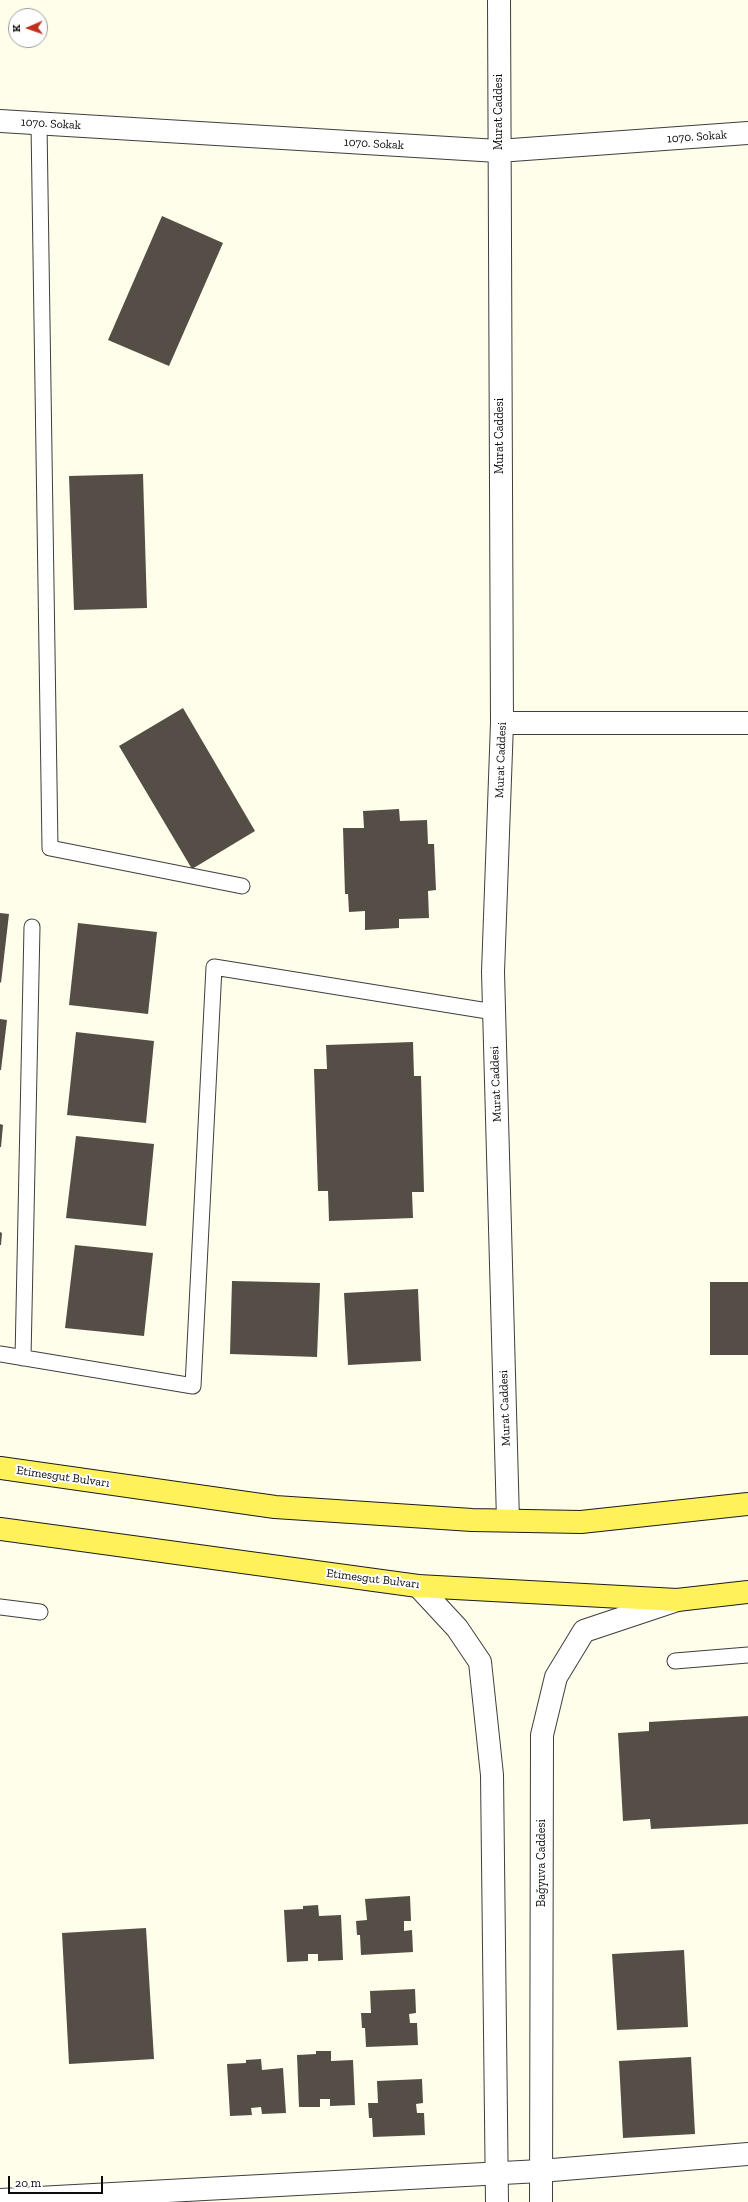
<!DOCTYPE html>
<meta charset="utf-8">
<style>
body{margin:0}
#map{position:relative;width:748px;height:2202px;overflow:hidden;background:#fffeea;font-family:"Zilla Slab",serif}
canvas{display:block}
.north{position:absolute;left:8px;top:8px;width:40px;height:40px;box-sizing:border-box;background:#fff;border:1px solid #9d9d9d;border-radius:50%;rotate:268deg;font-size:11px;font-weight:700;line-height:16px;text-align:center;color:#0b0b0b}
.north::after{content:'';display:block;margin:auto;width:14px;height:18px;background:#c12f1d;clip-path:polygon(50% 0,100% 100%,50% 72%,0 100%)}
.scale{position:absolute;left:8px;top:2176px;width:95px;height:18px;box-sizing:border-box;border:2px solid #0b0b0b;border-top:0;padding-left:5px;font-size:12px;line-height:14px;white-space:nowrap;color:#0b0b0b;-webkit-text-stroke:3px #fff;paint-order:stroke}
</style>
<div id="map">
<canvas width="748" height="2202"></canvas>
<div class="north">K</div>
<div class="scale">20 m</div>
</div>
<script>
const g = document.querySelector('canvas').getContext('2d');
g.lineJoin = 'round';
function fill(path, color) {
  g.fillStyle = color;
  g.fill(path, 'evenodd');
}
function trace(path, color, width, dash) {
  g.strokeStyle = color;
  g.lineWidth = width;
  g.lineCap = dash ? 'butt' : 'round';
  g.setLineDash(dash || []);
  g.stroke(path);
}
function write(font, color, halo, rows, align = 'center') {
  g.font = font + ' "Zilla Slab",serif';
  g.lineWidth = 4;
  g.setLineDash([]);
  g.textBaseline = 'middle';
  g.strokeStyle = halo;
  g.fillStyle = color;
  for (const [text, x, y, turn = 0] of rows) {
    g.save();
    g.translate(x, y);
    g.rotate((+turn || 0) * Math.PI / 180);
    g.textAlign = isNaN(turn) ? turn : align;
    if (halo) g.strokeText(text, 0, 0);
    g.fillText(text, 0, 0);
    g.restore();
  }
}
const building = new Path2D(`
 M162,216L223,243L169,366L108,340Z
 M143,474L147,608L74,610L69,476Z
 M183,708L255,831L192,869L119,746Z
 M399,809L400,821L427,820L428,844H434L436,890L428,891L429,918L399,919V928L365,930V911L349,912L348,894H345L343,828H364L363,811Z
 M0,913L9,914L1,983L0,982Z
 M78,923L157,932L148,1014L69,1005Z
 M0,1019L7,1020L1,1070H0Z
 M76,1032L154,1041L146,1123L67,1115Z
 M413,1042L414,1076H421L424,1192H412L413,1218L329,1221L328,1191H318L314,1069H327L326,1045Z
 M0,1124L3,1125L1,1147H0Z
 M76,1136L154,1144L146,1226L66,1218Z
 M0,1232L2,1233L1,1245H0Z
 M75,1245L153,1253L144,1336L65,1328Z
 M232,1281L320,1283L317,1357L230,1354Z
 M710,1282H748V1355H710Z
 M418,1289L421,1361L348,1365L344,1293Z
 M748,1716V1824L651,1829L650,1819L623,1821L618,1733L649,1731V1722Z
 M410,1896L411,1921H404V1931L412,1930L413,1952L361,1955L360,1935H357L356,1921L367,1920L365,1899Z
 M318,1905L319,1916L341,1915L343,1960L318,1961V1954H308V1961L287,1962L284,1910L303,1909V1906Z
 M146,1928L154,2059L69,2064L62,1933Z
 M684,1950L688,2027L617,2030L612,1954Z
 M415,1989L416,2013L409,2014L410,2023H417L418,2045L366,2047L365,2028H362L361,2013H371L370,1991Z
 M316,2051H331V2061L353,2060L355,2105L330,2106V2099H320V2107H299L297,2055L316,2054Z
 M691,2057L695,2134L623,2138L619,2061Z
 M261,2059L262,2070L283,2068L286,2113L262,2114L261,2107L251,2108L252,2115L230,2116L227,2064L246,2063V2060Z
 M422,2079L423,2103L416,2104L417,2113H424L425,2135L373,2137L372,2118H369L368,2103H378L377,2081Z`);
const service = new Path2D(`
 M39,124L50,848L242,886
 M0,1354L193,1386L214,967L494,1012
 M23,1358L32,927
 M0,1607L40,1612
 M675,1661L748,1655`);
const minor = new Path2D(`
 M499,0L502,723L493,972L508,1520
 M0,121L498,151L748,133
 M502,723H748
 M0,2200L540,2171L748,2154`);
const tertiary = new Path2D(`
 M418,1586L457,1628L480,1662L492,1775L497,2202
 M541,2202L542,1735L556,1677L584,1631L677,1600`);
const primary = new Path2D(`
 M0,1468L275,1507L472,1520L581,1522L748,1504
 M0,1529L418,1586L677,1600L748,1592`);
const streetNames = [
 ["Murat Caddesi",499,112,-90],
 ["1070. Sokak",51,124,3],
 ["1070. Sokak",697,137,-4],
 ["1070. Sokak",374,144,3],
 ["Murat Caddesi",500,436,-90],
 ["Murat Caddesi",501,760,-88],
 ["Murat Caddesi",496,1084,-92],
 ["Murat Caddesi",505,1408,-92],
 ["Etimesgut Bulvarı",63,1477,8],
 ["Etimesgut Bulvarı",373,1579,7],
 ["Bağyuva Caddesi",542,1863,-90]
];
fill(building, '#544e47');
trace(service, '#3e3e3e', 17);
trace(minor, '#3e3e3e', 24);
trace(tertiary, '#3e3e3e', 24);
trace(primary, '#1c1c1c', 24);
trace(service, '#fff', 15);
trace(minor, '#fff', 22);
trace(tertiary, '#fff', 22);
trace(primary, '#fff15a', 22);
write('12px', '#0b0b0b', '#fff', streetNames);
</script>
